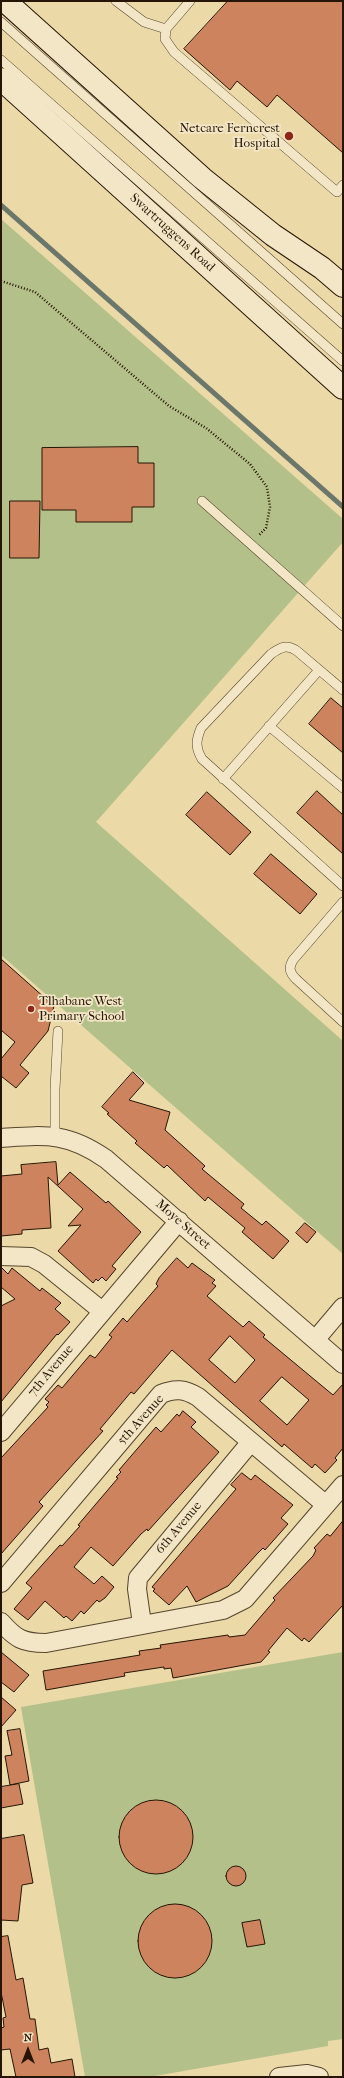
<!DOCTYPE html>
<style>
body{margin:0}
#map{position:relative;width:344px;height:2078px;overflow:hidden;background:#ebd9a8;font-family:"IM FELL French Canon",serif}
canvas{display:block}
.frame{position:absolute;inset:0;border:2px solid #261404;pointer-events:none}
.north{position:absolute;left:8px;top:2030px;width:40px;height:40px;-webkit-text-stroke:3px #f2e6c6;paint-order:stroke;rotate:0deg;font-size:11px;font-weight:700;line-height:16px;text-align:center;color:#261404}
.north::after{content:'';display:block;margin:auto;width:14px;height:18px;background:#261404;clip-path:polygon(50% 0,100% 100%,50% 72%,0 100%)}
</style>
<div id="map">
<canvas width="344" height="2078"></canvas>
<div class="frame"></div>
<div class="north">N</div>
</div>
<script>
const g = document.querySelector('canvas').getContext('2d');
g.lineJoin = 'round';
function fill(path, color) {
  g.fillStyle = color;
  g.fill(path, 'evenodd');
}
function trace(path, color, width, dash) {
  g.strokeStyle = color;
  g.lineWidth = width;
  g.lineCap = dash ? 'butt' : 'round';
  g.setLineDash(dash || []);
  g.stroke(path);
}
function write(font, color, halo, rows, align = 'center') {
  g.font = font + ' "IM FELL French Canon",serif';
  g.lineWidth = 3.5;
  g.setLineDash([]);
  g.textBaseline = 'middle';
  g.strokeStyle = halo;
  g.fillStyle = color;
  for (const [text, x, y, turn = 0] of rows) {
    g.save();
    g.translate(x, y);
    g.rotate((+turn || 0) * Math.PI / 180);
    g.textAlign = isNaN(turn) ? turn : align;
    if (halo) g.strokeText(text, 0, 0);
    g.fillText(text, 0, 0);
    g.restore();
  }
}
const green = new Path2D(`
 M1,219L343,519V542L96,822L343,1041V1254L1,955Z
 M343,1652V2039L328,2041V2046L149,2077H85L21,1707Z`);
const stream = new Path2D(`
 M1,205L343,507`);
const building = new Path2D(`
 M228,1H343V153L277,95L267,107L237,81L230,90L184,49Z
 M138,447V463H154V507H132V522H76V510H42V448Z
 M10,501H40L39,558H10Z
 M331,698L343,708V753L309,724Z
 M317,791L343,815V854L297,813Z
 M207,792L251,832L230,855L186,815Z
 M271,854L317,894L300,914L254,874Z
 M1,959L54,1006L48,1031L20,1065L29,1073L16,1088L1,1076V1059L15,1042L1,1030Z
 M133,1072L144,1083L129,1100L170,1112L165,1130L205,1166L202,1169L244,1204L241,1208L262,1225L266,1221L289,1241L273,1259L242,1232L245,1228L208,1197L205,1201L167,1165L164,1168L135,1143L137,1141L107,1114L109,1113L102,1107Z
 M56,1162L58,1185L70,1172L106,1203L108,1201L141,1232L112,1266L116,1269L106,1281L102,1277L98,1281L96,1279L93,1283L58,1251L81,1225L68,1226L83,1209L48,1177L51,1228L22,1230V1234L1,1236V1176L22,1174L21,1165Z
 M305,1223L316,1232L307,1243L296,1233Z
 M177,1258L188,1268L192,1263L215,1280L212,1283L216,1286L207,1296L243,1327L249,1321L265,1335L263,1337L268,1341L333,1395L343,1384V1448L335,1458L337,1460L325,1473L315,1464L312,1468L284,1444L282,1447L172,1350L134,1394L131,1392L100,1429L103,1431L39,1502L43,1506L1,1554V1458L48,1407L46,1405L49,1402L45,1399L58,1385L62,1388L90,1355L95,1358L112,1337L109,1335L123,1318L127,1322L158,1286L156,1284L159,1278ZM230,1336L255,1360L235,1383L209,1360ZM282,1377L309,1400L287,1425L260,1401Z
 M1,1267L8,1274L12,1268L40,1291L42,1288L61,1303L55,1309L70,1322L58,1335L57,1334L1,1402V1306L15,1299L1,1287Z
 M183,1411L196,1422L191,1427L219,1452L148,1531L147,1529L141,1534L113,1566L91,1547L74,1567L94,1584L102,1576L114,1587L105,1598L99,1602L97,1600L84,1614L81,1611L72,1621L66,1616L64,1618L45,1601L28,1620L14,1609L32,1588L26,1583L60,1545L62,1546L80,1526L78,1525L118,1478L116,1477L121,1472L119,1470L156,1427L161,1432L177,1414L179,1416Z
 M242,1473L251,1480L255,1475L293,1505L281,1518L288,1524L265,1550L263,1548L257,1554L228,1586L196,1602L187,1586L169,1605L153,1591L155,1589L152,1587L236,1489L231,1485Z
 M343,1521V1605L309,1642L304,1638L302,1641L287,1628L268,1651L270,1652L261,1662L173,1678L171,1668L164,1669V1667L124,1673L125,1676L46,1690L43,1671L140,1655L139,1651L161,1648L160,1645L228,1635L229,1637L245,1635L275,1600L273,1598L313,1556L316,1550L314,1548L327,1534L330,1536Z
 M1,1652L29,1675L14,1692L1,1682Z
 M1,1697L16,1710L1,1727Z
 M20,1729L29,1781L10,1785L5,1756L12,1755L7,1731Z
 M19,1784L23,1804L1,1808V1787Z
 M119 1837a37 37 0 1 1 74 0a37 37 0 1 1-74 0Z
 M24,1835L33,1883L22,1885L18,1921L1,1920V1839Z
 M226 1876a10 10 0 1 1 20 0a10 10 0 1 1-20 0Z
 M138 1941a37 37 0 1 1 74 0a37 37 0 1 1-74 0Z
 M260,1920L265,1944L247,1947L242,1923Z
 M8,1936L16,1980L23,1978L30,2019H35L39,2050L48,2048L51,2063L72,2059L75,2077H16L10,2049L1,2050V2028L4,2027L3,2018L6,2017L1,1992V1937Z`);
const path = new Path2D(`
 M1,281L35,292L169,406L206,428L250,464L267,487L270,507L266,528L259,535`);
const service = new Path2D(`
 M116,1L144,22L166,29L190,1
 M1,22L343,324
 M166,29L165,39L174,52L337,192L343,185
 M1,60L343,361
 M202,501L343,626
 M343,690L297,651C287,644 281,647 271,654L201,728C196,740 195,747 202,759L343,886
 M269,726L343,788
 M223,779L319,670
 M343,902L293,960C288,968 290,973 296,979L343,1022
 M55,1136V1089L58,1031`);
const minor = new Path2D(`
 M1,1138C46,1135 67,1132 106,1159L343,1364
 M1,1256L31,1257L44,1264L102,1311
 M316,1339L343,1307
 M1,1432L179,1221
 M1,1583L161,1394C175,1388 185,1389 198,1397L326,1505
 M1,1622C16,1639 23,1643 46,1643L223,1610L245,1599L343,1485
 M142,1624L137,1589L138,1578L250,1443
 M279,2077L307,2074L319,2077`);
const secondary = new Path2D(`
 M5,1L202,178L273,235L322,268L343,286
 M1,79L343,388`);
const markers = [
 [289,136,5,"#8f2418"],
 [31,1009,4,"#8f2418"]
];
const poiNames = [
 ["Netcare Ferncrest",280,129],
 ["Hospital",280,144],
 ["Tlhabane West",39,1002,"left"],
 ["Primary School",39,1017,"left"]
];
const streetNames = [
 ["Swartruggens Road",172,233,42],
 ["Moye Street",183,1225,41],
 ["7th Avenue",51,1371,-50],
 ["5th Avenue",141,1420,-48],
 ["6th Avenue",179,1528,-50]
];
fill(green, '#b4c08a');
trace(stream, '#6c776b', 5);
fill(building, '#cd845e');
trace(building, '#261404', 1);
trace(service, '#57452d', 10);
trace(minor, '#57452d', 20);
trace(secondary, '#261404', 24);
trace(path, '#261404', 2.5, [1, 2]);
trace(service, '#f2e6c6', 9);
trace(minor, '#f2e6c6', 18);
trace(secondary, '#f2e6c6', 22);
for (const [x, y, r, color] of markers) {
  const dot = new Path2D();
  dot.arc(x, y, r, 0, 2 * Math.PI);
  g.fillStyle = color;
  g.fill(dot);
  trace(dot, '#f2e6c6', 1.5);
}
write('13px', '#261404', '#f2e6c6', poiNames, 'right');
write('13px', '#261404', '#f2e6c6', streetNames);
</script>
